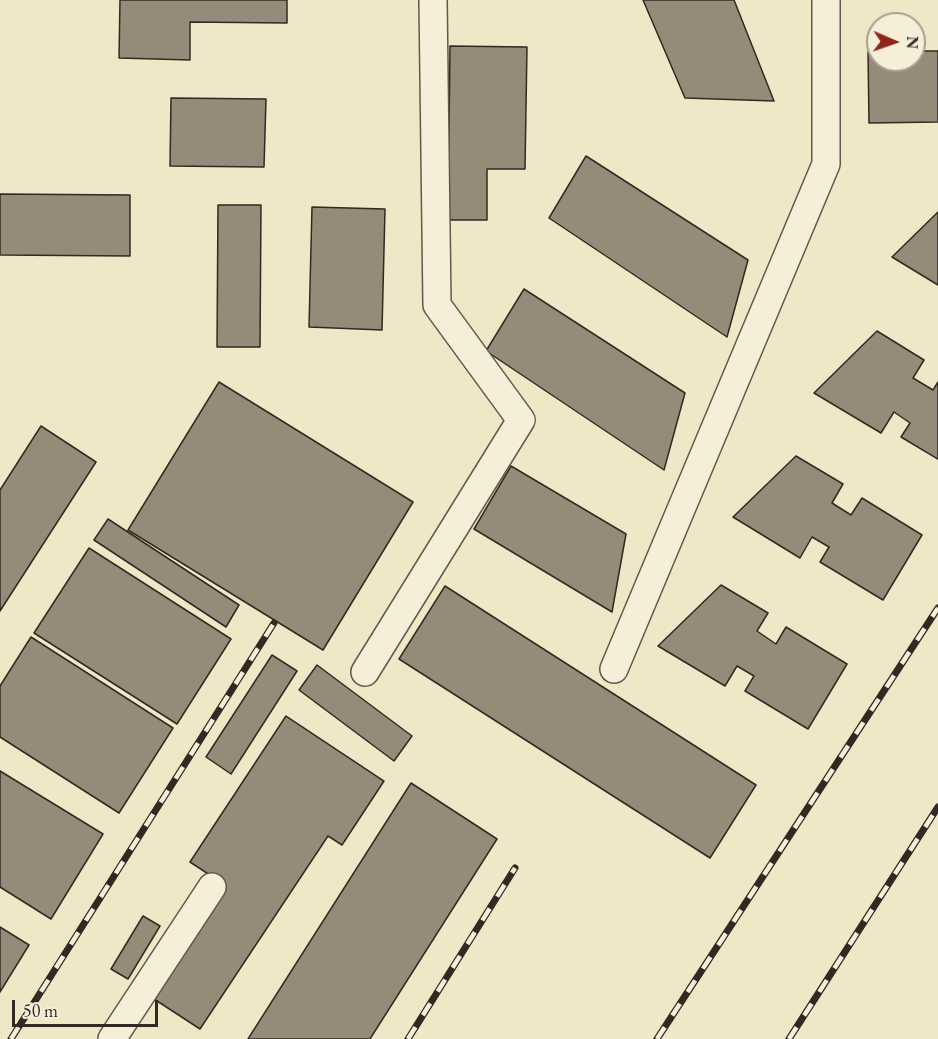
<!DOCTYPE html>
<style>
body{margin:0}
#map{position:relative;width:938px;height:1039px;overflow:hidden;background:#f0e7c6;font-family:"EB Garamond",serif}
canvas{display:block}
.north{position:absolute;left:866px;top:12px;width:60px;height:60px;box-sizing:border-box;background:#f5efda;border:2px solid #a89f91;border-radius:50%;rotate:92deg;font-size:16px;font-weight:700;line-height:24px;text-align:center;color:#342823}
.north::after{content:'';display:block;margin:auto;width:21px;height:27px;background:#8f2418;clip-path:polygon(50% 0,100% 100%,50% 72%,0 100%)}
.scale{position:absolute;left:12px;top:1000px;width:146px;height:27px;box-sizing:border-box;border:3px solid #342823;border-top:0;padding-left:8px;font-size:18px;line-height:21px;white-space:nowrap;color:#342823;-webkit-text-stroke:4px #f5efda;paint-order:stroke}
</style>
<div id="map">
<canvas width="938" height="1039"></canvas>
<div class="north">N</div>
<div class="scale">50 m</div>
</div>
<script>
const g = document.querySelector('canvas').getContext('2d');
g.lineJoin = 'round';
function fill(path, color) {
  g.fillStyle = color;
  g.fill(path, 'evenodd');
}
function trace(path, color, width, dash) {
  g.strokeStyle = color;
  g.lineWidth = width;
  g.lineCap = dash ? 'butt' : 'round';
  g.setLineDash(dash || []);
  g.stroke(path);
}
const building = new Path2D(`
 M120,0H287V23L190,22V60L119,58Z
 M643,0H734L774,101L685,98Z
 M450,46L527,47L525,169H487V220H448Z
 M914,51H938V122L869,123L868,52H878V60H914Z
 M171,98L266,99L264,167L170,166Z
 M586,156L748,260L727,337L549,218Z
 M0,194L130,195V256L0,255Z
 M218,205H261L260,347H217Z
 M312,207L385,209L382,330L309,327Z
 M938,212V285L892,257Z
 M524,289L685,393L664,470L486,351Z
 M877,331L924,360L913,378L933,390L938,382V459L901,437L910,423L894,412L881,433L814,393Z
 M219,382L413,502L323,650L128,530Z
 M41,426L96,462L0,611V490Z
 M796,456L843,484L832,503L851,515L862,498L922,535L883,600L820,562L829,547L812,537L800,558L733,517Z
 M511,466L626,534L612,612L474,529Z
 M108,519L239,605L226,627L94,540Z
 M89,548L231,639L177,724L34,633Z
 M721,585L768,613L757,631L776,644L786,627L847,664L808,729L745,691L754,676L737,666L725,686L658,646Z
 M445,586L756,785L710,858L399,659Z
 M31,637L173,728L119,813L0,737V686Z
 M272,655L297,671L231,774L206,757Z
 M317,665L412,736L394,761L299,690Z
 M286,716L384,781L342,845L328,836L200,1029L151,997L225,885L190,862Z
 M0,771L103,834L51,919L0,887Z
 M411,783L497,839L370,1039H248Z
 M143,916L160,926L128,979L111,969Z
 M0,927L29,945L0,992Z`);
const minor = new Path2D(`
 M614,669L826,164V0
 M365,672L521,420L437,305L433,0
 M112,1039L212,887`);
const rail = new Path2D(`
 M11,1039L274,623
 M408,1039L515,868
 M657,1039L938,608
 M789,1039L938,807`);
fill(building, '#968b78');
trace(building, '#342823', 1.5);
trace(minor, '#63584c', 30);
trace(minor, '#f5efda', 27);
trace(rail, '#342823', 7);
trace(rail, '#f5efda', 4.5, [14]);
</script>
